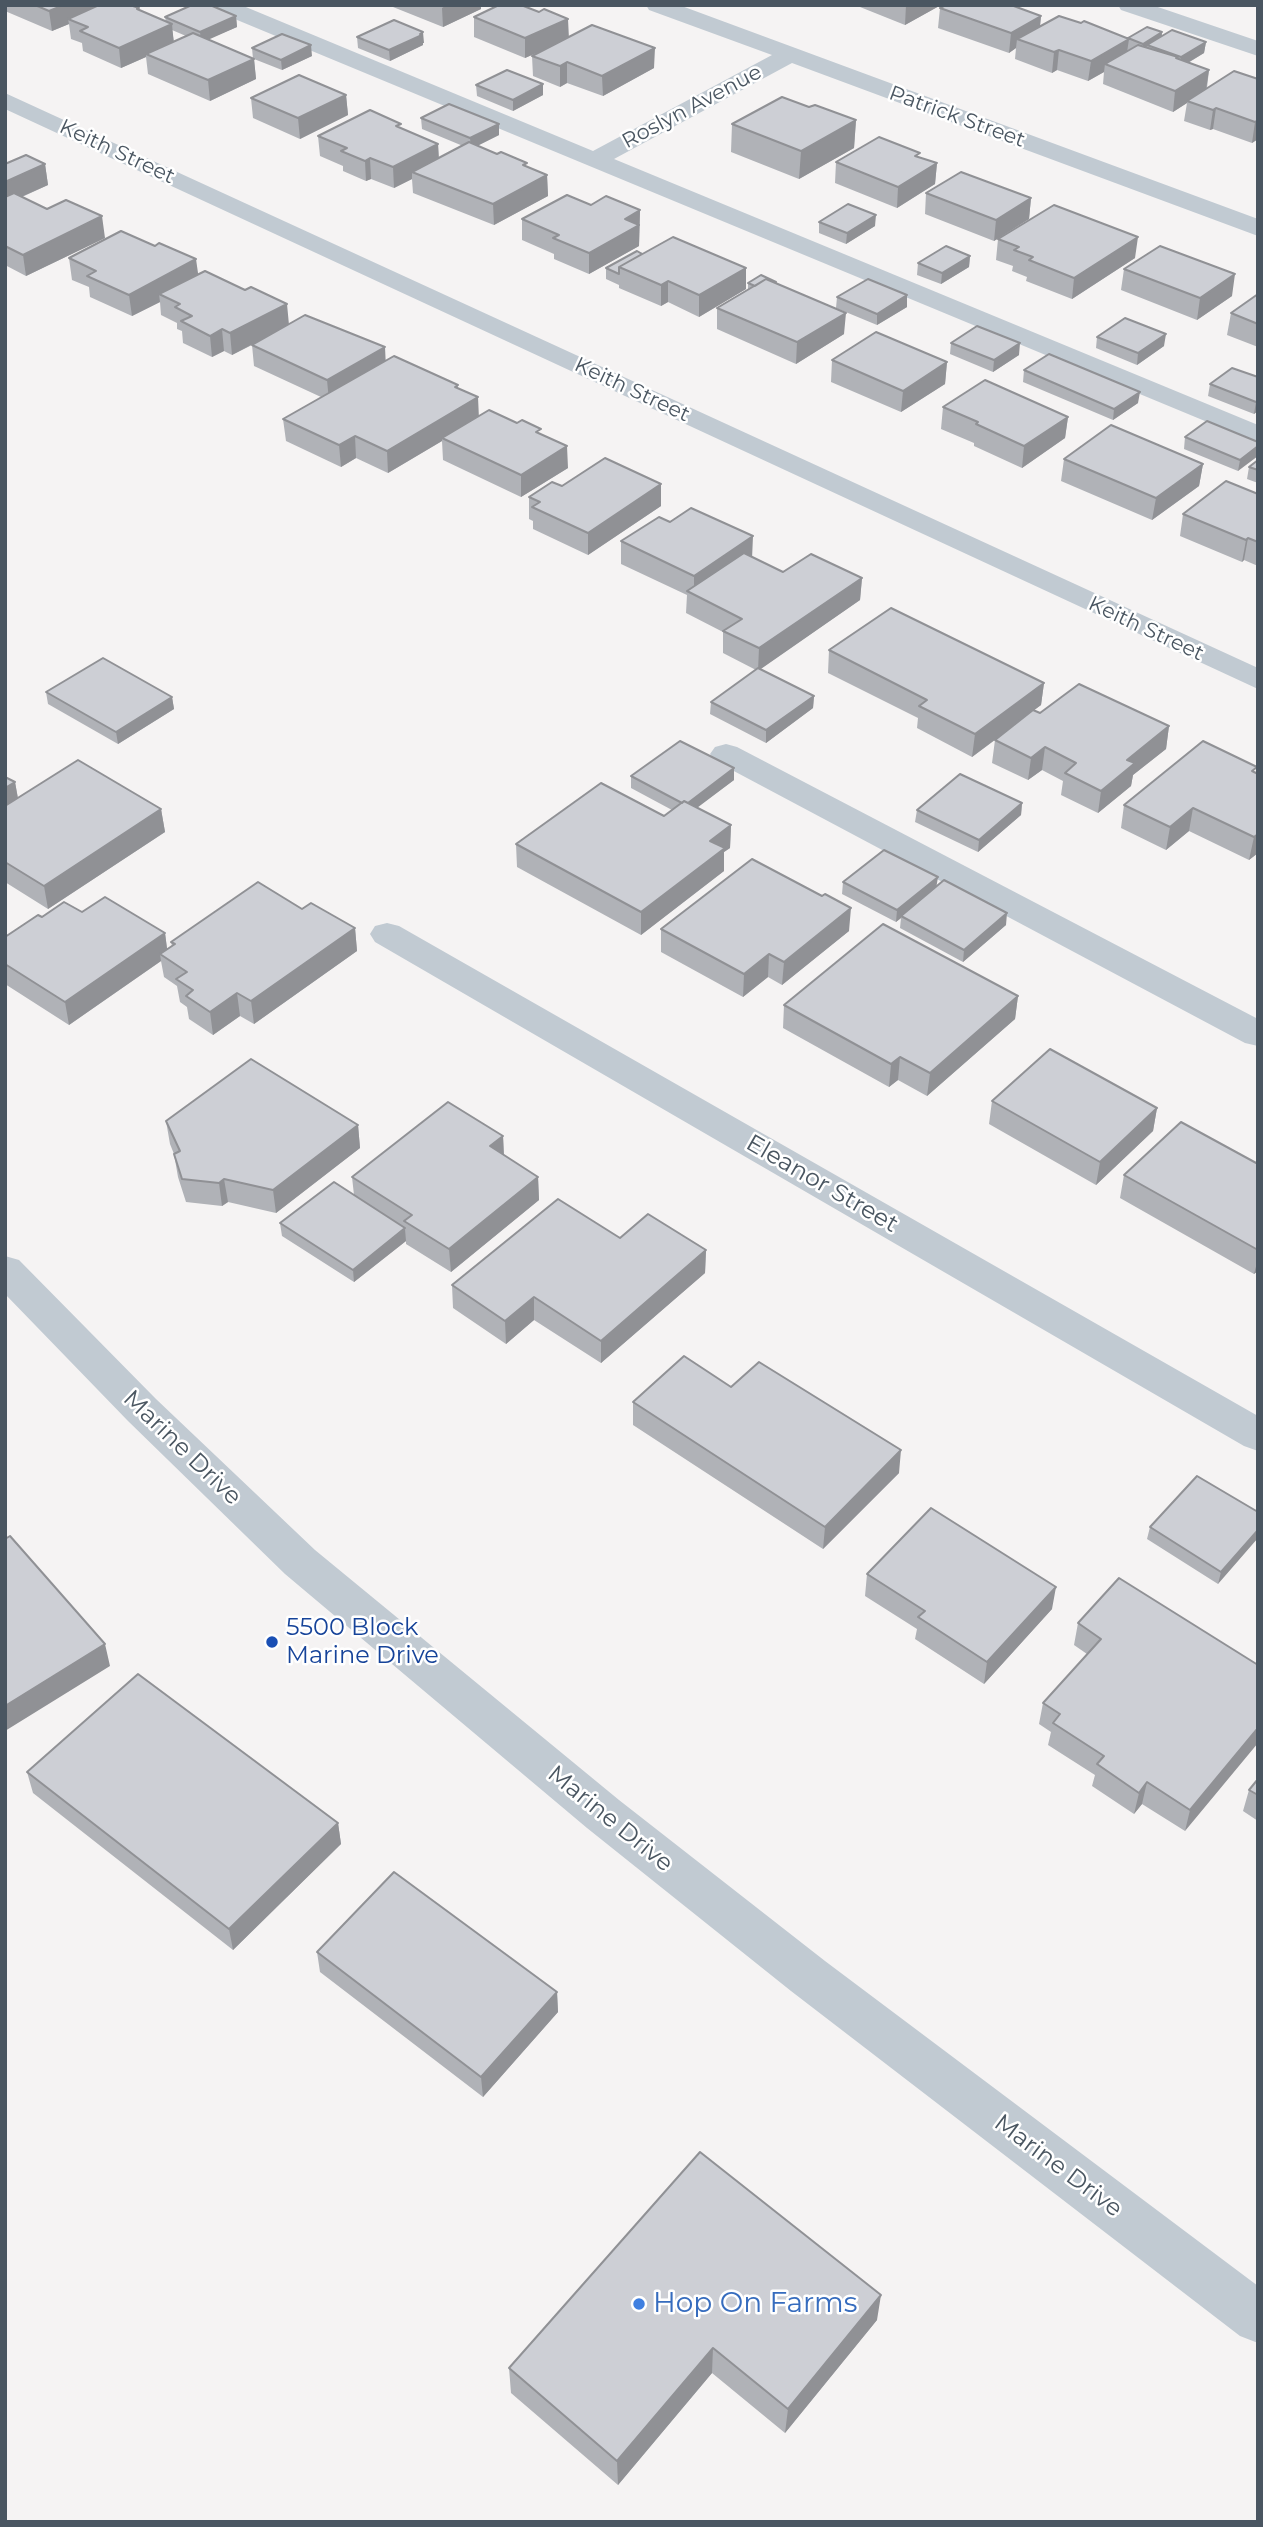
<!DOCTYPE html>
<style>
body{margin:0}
#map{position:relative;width:1263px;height:2527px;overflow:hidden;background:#f5f3f3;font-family:Montserrat,sans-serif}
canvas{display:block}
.frame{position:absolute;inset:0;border:7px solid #4a5661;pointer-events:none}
</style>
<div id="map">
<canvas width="1263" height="2527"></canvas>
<div class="frame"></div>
</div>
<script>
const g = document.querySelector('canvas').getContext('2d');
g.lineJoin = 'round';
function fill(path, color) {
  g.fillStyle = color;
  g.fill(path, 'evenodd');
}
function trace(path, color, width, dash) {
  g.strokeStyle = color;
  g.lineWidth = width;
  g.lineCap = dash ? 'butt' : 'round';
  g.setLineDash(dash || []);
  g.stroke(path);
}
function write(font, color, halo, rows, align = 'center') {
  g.font = font + ' Montserrat,sans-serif';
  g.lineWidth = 5;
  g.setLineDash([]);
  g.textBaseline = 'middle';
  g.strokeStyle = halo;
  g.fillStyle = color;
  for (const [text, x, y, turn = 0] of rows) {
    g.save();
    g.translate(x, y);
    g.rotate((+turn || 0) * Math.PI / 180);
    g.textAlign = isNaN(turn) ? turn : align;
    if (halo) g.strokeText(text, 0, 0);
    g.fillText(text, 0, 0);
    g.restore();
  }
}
const minor = new Path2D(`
 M210,5H241L593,151L772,55L649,10L646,5H679L1258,219V236L792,63L614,159L1258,425V443L213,10Z
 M1118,5H1152L1258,41V56L1121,10Z
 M5,93L1258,668V689L5,109Z
 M726,744L737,747L1258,1019V1046L1245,1043L715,761L710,754L715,747Z
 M387,923L399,926L1258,1416V1451L1244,1446L375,942L370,934L375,926Z
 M5,1256L19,1260L156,1399L315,1550L619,1800L825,1961L1258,2286V2343L1240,2336L791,1991L587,1828L285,1574L128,1421L5,1294Z`);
const wall = new Path2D(`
 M5,5H97V6L139,10L166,22L165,17L236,16L237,27L208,39L253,59L252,48L312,56L282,70L254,59L256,79L210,101L148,74L146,57L121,68L83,51L82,43L71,39L69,24L52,31L5,11ZM172,30L186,36L174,42Z
 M388,5H481V9L443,27Z
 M855,5H941L905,25Z
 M946,5H1017V7L1041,16L1040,26L1128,39L1162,32V36L1206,42L1204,53L1188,63L1209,70L1207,88L1258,79V139L1252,143L1213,129L1210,130L1184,121L1187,103L1173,112L1103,84L1104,72L1088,81L1057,70L1052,73L1015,59L1016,48L1009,53L938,28L940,8Z
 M474,17L569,37L654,68L603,96L567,83L560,87L533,76L532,56L542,50L525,58L474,37Z
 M357,37L424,43H423V45L390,61L358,48Z
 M543,84V95L513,111L477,96L476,85Z
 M346,95L348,115L300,139L253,118L251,98Z
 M809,107L856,120L854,148L799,179L731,152L732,124Z
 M421,118L499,135L477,146L547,175L548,196L494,225L413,193L412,179L394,188L371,179L366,181L343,171V166L320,156L318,136L402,129L438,144L439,158L463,146L422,129Z
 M836,162L937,163L935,184L897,208L835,183Z
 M5,164H45L48,185L22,197L105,238L26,276L5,265Z
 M926,193L1031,198L1029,219L994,241L925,214Z
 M591,205L640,210L639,246L589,274L554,259V254L522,240V219Z
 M819,222L875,226L846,244L819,233Z
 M998,239L1135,258L1072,299L1026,281L1027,277L1012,271L1013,266L996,260Z
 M637,251L746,289L699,317L668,302L661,306L619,288V285L606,279V268Z
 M970,256L969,267L941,284L917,275L918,263Z
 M69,258L198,274L289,324L386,360L458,385V388L479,416L541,434L568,468L521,497L443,460L442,441L388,473L356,458L341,467L286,441L283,419L321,397L254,366L252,345L232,355L224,351L212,357L183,343L182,331L177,329V323L161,315L160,302L132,316L90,297L89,287L72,280Z
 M1124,269L1232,296L1197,320L1121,290Z
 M748,283H776L844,334L796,364L717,329V308L748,290Z
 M1258,294V347L1227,335L1231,313Z
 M907,295V307L877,325L836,308L837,297Z
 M1097,337L1164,346L1137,365L1096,348Z
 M951,343L1019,355L993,372L950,354Z
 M832,360L947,362L945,384L901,412L831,382Z
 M1024,370L1138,403L1113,420L1023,382Z
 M1258,377V411L1254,414L1208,396L1210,384Z
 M943,407L1068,417L1065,438L1022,468L974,446V443L941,429Z
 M1185,437L1258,442L1238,471L1184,449Z
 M1064,459L1203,464L1199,486L1152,520L1061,481Z
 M1258,460V483L1247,479L1249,467Z
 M562,486L661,506L588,555L533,529V521L529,519V497Z
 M1258,494V566L1244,560L1242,562L1180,536L1183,514Z
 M621,541L752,557L783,572L862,578L860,600L760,669L814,696L813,708L766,743L710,714L711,702L756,670L723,653V632L686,613L687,595L621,564Z
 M829,650L1044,683L1041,705L1034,710L1040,713L1169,726L1166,749L1133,775L1131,786L1098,813L1061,795L1063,781L1042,770L1028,780L992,763L995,740L999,737L972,757L917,728L918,718L828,673Z
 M46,692L172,697L174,709L118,744L48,704Z
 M1256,773L1258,853L1249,860L1189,831L1166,850L1121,828L1124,805Z
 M631,776L734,780L697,807L731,825L730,848L724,852V871L641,935L517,867L516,844L664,816L672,810L631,788Z
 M5,777L15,782L18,798L161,809L165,832L48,909L5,882Z
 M1022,803L1021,815L978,852L915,822L917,810Z
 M843,882L937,887L1006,925L963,962L900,928L901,918L896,922L842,894Z
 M302,909L355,928L357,951L254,1024L240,1016L213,1035L189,1019L187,1007L180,1002L177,986L164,977L161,961L69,1025L5,984V937L42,917L82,912L165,933L167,949L172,946L171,942Z
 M661,929L849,931L782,985L768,977L743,997L661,952Z
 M1018,996L1015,1019L927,1096L898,1080L889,1087L783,1028L784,1005Z
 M992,1101L1157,1108L1153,1131L1096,1185L989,1124Z
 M166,1121L358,1125L360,1148L276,1213L228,1202L222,1206L186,1202L178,1177L174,1154L170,1144Z
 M503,1136L504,1155L538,1177L539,1200L451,1272L406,1244V1241L354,1282L282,1236L280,1223L354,1195L352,1177Z
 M1258,1164V1271L1254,1274L1120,1198L1124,1175Z
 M620,1238L706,1250L705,1273L601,1363L534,1320L506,1344L453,1308L452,1285Z
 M731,1387L899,1473L823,1549L633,1425V1402Z
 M1258,1512L1218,1584L1147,1539L1150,1527Z
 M867,1574L1052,1609L984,1684L915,1639L917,1629L865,1596Z
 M1078,1623L1258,1665L1185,1831L1142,1804L1134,1814L1092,1786L1095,1775L1048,1745L1051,1732L1039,1724L1043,1703L1087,1654L1074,1645Z
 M27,1772L338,1823L341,1844L233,1950L33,1793Z
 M1258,1779V1821L1243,1811L1249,1790Z
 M317,1952L557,1992L558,2012L483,2097L320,1972Z
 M877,2320L785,2433L712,2373L618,2485L511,2393L509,2368Z`);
const shadedWall = new Path2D(`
 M64,5H97L98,12L68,19L69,24L52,31L49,11Z
 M447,5H481V9L443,27L442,8Z
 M906,5H941L905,25Z
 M236,16L237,27L201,43L200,32Z
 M1041,16L1039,36L1017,39L1016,48L1009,53L1011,33Z
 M568,19L569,39L525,58V38Z
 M172,24L174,45L146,54V57L121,68L119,48Z
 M423,32L424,43H423V45L390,61L389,50Z
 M1162,32L1161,42L1147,45L1146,52L1142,54L1143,44Z
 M1129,39L1126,59L1105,64L1104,72L1088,81L1091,61Z
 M1206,42L1204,53L1179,68L1181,57Z
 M311,45L312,56L282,70L281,60Z
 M655,48L654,68L603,96L602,76Z
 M1059,50L1057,70L1052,73L1054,52Z
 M254,59L256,79L210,101L208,80Z
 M567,62V83L560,87V66Z
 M1209,70L1206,90L1187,101V103L1173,112L1175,91Z
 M543,84V95L513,111V100Z
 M346,95L348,115L300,139L298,118Z
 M1216,108L1213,129L1210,130L1213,110Z
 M856,120L854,148L799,179L801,151Z
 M1258,120V139L1252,143L1255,122Z
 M499,124V135L471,149L470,138Z
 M438,144L439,165L412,172V179L394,188L393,167Z
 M370,158L371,179L366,181L365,161Z
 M937,163L935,184L897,208L898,187Z
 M45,164L48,185L5,204V182Z
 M547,175L548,196L494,225L493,204Z
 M1031,198L1029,219L994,241L996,220Z
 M640,210L639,246L589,274V253L625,219Z
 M876,215L875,226L846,244L847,233Z
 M102,216L105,238L26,276L23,255Z
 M1138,237L1135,258L1072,299L1074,278Z
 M970,256L969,267L941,284L942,273Z
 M196,259L199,280L159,294L160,302L132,316L129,295Z
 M746,268V289L699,317V295Z
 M1235,274L1232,296L1197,320L1200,298Z
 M668,281V302L661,306V285Z
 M907,295V307L877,325V314Z
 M287,304L289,325L232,355L230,333Z
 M846,313L844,334L796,364L797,342Z
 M222,329L224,351L212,357L210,336Z
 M1166,334L1164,346L1137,365L1138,353Z
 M1020,343L1019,355L993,372L994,360Z
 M385,347L386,368L329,401L327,380Z
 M947,362L945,384L901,412L903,391Z
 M1140,392L1138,403L1113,420L1114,409Z
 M478,397L479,419L442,438V441L388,473L387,451Z
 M1258,401V411L1254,414L1256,402Z
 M1068,417L1065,438L1022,468L1024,446Z
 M355,436L356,458L341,467L339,445Z
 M567,446L568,468L521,497V475Z
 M1258,446V456L1238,471L1240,460Z
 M1203,464L1199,486L1152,520L1156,498Z
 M661,484V506L588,555V533Z
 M753,536L752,559L694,595V576Z
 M1248,538L1244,560L1242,562L1246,540Z
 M862,578L860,600L758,671L759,648Z
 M1044,683L1041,705L972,757L975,734Z
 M814,696L813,708L766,743V730Z
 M172,697L174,709L118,744L116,732Z
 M1169,726L1166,749L1133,775L1131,786L1098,813L1101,791L1127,760Z
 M1045,747L1042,770L1028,780L1031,758Z
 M734,768V780L685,817V804Z
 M15,782L19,805L5,814V788Z
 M1022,803L1021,815L978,852L979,840Z
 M1193,808L1189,831L1166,850L1170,827Z
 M161,809L165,832L48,909L44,886Z
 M731,825L730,848L724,852V871L641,935V912L710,841Z
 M1258,834V853L1249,860L1254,837Z
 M938,877L936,889L901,916V918L896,922L897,910Z
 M851,908L849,931L782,985L784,962Z
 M1007,913L1006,925L963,962L964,950Z
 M355,928L357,951L254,1024L251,1001Z
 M165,933L168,956L160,954L161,961L69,1025L65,1002Z
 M769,954L768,977L743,997L744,974Z
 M237,993L240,1016L213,1035L210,1012Z
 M1018,996L1015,1019L927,1096L930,1073Z
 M900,1057L898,1080L889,1087L891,1064Z
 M1157,1108L1153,1131L1096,1185L1100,1162Z
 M358,1125L360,1148L276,1213L273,1190Z
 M503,1136L504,1159L490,1146Z
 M538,1177L539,1200L451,1272L449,1249Z
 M224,1179L228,1202L222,1206L219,1183Z
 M405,1229L406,1241L354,1282L353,1270Z
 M706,1250L705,1273L601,1363V1341Z
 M1258,1259V1271L1254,1274Z
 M534,1297V1320L506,1344L505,1321Z
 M901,1450L899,1473L823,1549L825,1527Z
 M1258,1530V1538L1218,1584L1221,1572Z
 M1056,1587L1052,1609L984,1684L987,1662Z
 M105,1644L110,1666L5,1731V1706Z
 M1258,1728V1743L1185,1831L1190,1810Z
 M1147,1782L1142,1804L1134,1814L1139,1793Z
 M338,1823L341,1844L233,1950L229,1929Z
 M557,1992L558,2012L483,2097L481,2077Z
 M881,2295L877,2320L785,2433L788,2409Z
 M713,2348L712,2373L618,2485L617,2461Z`);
const building = new Path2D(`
 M35,5H64L49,11Z
 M99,5H130L139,8L137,9L172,24L119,48L80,31L88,27L68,19Z
 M192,5H210L236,16L200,32L165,17Z
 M499,5H521L539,12L544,9L568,19L525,38L474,17Z
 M946,5H1011L1041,16L1011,33L940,8Z
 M1059,16L1081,23L1084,21L1129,39L1091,61L1059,50L1054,52L1017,39Z
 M394,20L423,32L420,34L422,35L389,50L357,37Z
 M592,25L655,48L602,76L567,62L560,66L532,56Z
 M1147,27L1162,32L1143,44L1128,38Z
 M1172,30L1206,42L1181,57L1147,45Z
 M193,33L254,59L208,80L146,54Z
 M282,34L311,45L281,60L252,48Z
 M1138,45L1178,57L1176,58L1209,70L1175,91L1105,64Z
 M507,70L543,84L513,100L476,85Z
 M1234,71L1258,79V120L1255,122L1216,108L1213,110L1187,101Z
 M299,75L346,95L298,118L251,98Z
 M782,97L809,107L815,105L856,120L801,151L732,124Z
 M449,104L499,124L470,138L421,118Z
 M370,110L401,124L396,126L438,144L393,167L370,158L365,161L341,151L347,148L318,136Z
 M879,137L920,153L915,156L937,163L898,187L836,162Z
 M469,142L497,154L501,152L527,163L523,165L547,175L493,204L412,172Z
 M26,155L45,164L5,182V164Z
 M961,172L1031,198L996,220L926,193Z
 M14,193L47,209L66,200L102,216L23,255L5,246V197Z
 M567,195L591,205L606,196L640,210L625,219L639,225L589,253L553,238L559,235L522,219Z
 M848,204L876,215L847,233L819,222Z
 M1054,205L1138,237L1074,278L1029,260L1033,257L1014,250L1019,247L998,239Z
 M121,231L155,246L159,243L196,259L129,295L87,276L96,271L69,258Z
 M673,237L746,268L699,295L668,281L661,285L619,267Z
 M946,246L970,256L942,273L918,263Z
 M1160,246L1235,274L1200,298L1124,269Z
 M637,251L642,254L619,267V274L606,268Z
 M205,271L245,290L251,287L287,304L230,333L222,329L210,336L181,321L192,316L175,307L180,304L159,294Z
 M761,275L776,282L766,279L755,286L748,283Z
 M766,279L846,313L797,342L717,308Z
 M868,279L907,295L877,314L837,297Z
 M1258,294V324L1231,313Z
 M305,315L385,347L327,380L252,345Z
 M1125,318L1166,334L1138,353L1097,337Z
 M977,326L1020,343L994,360L951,343Z
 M876,332L947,362L903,391L832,360Z
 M1049,354L1140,392L1114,409L1024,370Z
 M394,356L458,385L455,387L478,397L387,451L355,436L339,445L283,419Z
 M1232,368L1258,377V401L1256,402L1210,384Z
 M985,380L1068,417L1024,446L976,424L978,422L943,407Z
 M489,410L517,423L522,420L541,429L536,432L567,446L521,475L442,438Z
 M1207,421L1258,442V446L1240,460L1185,437Z
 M1111,425L1203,464L1156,498L1064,459Z
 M605,458L661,484L588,533L532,507L540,502L529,497L552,482L562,486Z
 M1258,460V470L1249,467Z
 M1226,481L1258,494V542L1248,538L1246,540L1183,514Z
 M691,508L753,536L694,576L621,541L659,517L670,522Z
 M744,553L783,572L811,554L862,578L759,648L723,631L742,619L687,591Z
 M891,608L1044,683L975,734L919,706L927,700L829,650Z
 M103,658L172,697L116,732L46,692Z
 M758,668L814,696L766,730L711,702Z
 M1079,684L1169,726L1127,760L1135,763L1101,791L1065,773L1076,763L1045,747L1031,758L995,740L1033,710L1040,713Z
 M680,741L734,768L688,803L684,801L682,803L631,776Z
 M1203,741L1257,767L1252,771L1258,774V834L1254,837L1193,808L1170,827L1124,805Z
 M78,760L161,809L44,886L5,862V806Z
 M960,774L1022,803L979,840L917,810Z
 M5,777L15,782L5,788Z
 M601,783L664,816L684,801L731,825L710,841L725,848L641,912L516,844Z
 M884,850L938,877L897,910L843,882Z
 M752,859L822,896L825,894L851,908L784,962L769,954L744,974L661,929Z
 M944,880L1007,913L964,950L901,916Z
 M258,882L302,909L311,903L355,928L251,1001L237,993L210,1012L186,996L193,990L176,979L187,972L160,954L175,944L171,942Z
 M105,897L165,933L65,1002L5,964V937L38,915L42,917L64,902L82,912Z
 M883,924L1018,996L930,1073L900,1057L891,1064L784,1005Z
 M1050,1049L1157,1108L1100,1162L992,1101Z
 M251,1059L358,1125L273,1190L224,1179L219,1183L182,1179L174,1154L180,1151L166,1121Z
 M448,1102L503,1136L490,1146L538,1177L449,1249L404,1221L412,1215L352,1177Z
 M1181,1122L1258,1164V1250L1124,1175Z
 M334,1182L405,1228L353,1270L280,1223Z
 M558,1199L620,1238L648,1214L706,1250L601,1341L534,1297L505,1321L452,1285Z
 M684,1356L731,1387L759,1362L901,1450L825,1527L633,1402Z
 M1197,1476L1258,1512V1530L1221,1572L1150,1527Z
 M931,1508L1056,1587L987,1662L918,1617L925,1611L867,1574Z
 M10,1536L105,1644L5,1706V1539Z
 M1119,1578L1258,1665V1728L1190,1810L1147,1782L1139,1793L1097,1764L1104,1756L1053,1723L1060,1714L1043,1703L1101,1639L1078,1623Z
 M138,1674L338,1823L229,1929L27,1772Z
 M1258,1779V1795L1249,1790Z
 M394,1872L557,1992L481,2077L317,1952Z
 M700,2152L881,2295L788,2409L713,2348L617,2461L509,2368Z`);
const markers = [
 [272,1642,7,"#1a4fb4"],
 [639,2304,7,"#3f7fe0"]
];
const farStreetnames = [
 ["Roslyn Avenue",692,107,-28],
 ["Patrick Street",957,117,20],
 ["Keith Street",117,152,25],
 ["Keith Street",632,390,25],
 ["Keith Street",1146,629,25]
];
const streetNames = [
 ["Eleanor Street",822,1184,30],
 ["Marine Drive",182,1448,44],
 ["Marine Drive",610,1819,39],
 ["Marine Drive",1058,2166,37]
];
const transitNames = [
 ["5500 Block",286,1628],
 ["Marine Drive",286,1656]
];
const nearShopnames = [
 ["Hop On Farms",653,2304]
];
fill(minor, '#c1cad2');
fill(wall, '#b0b2b7');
fill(shadedWall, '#909195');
fill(building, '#cdcfd5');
trace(building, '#909195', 2);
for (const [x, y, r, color] of markers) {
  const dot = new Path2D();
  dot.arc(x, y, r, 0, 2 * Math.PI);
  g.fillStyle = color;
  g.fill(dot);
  trace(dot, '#fff', 2.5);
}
write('21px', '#4a5661', '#fff', farStreetnames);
write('24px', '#4a5661', '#fff', streetNames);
write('24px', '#164399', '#fff', transitNames, 'left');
write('28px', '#366cbe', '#fff', nearShopnames, 'left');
</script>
